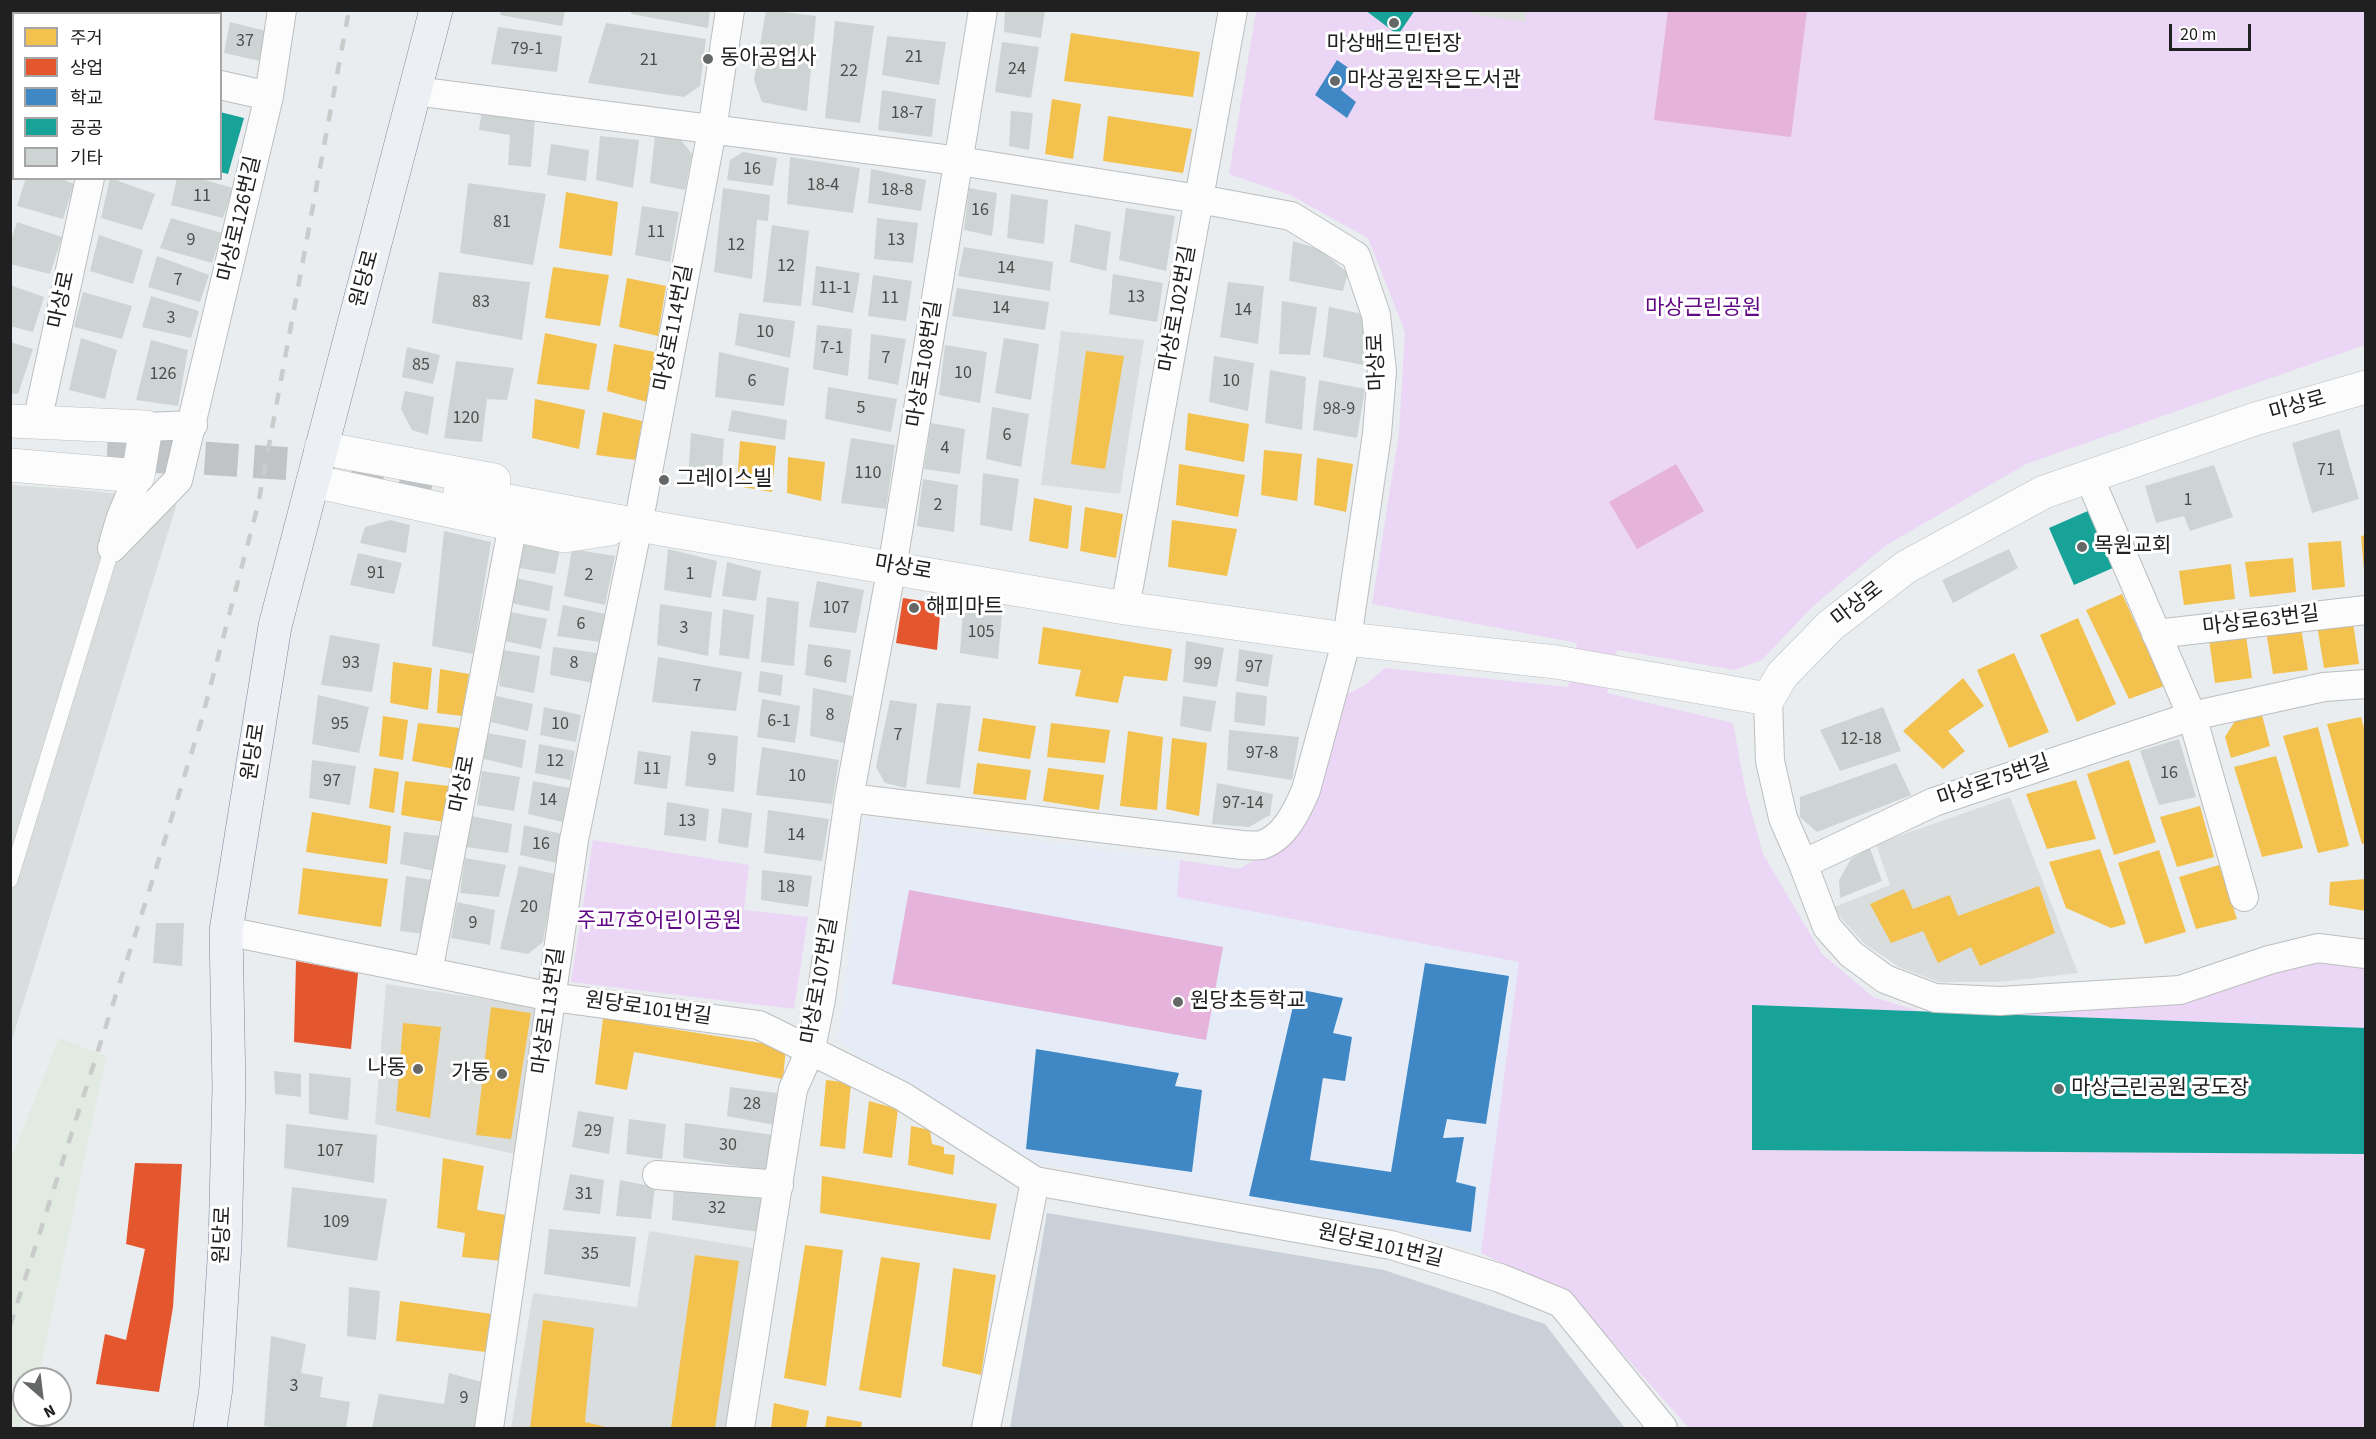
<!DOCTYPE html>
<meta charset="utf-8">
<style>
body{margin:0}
#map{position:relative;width:2376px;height:1439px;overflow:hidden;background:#e9edef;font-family:"Source Sans 3","Noto Sans KR",sans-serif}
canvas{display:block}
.frame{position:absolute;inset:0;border:12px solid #202020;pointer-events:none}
.legend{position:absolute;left:12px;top:12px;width:210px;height:168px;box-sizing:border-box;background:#fff;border:2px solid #a6a6a6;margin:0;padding:8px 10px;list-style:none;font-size:18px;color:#202020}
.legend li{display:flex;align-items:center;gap:12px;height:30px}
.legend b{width:30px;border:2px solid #a6a6a6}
.north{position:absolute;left:12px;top:1367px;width:60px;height:60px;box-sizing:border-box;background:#fff;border:2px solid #a6a6a6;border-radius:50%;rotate:152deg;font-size:16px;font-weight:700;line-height:24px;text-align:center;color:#202020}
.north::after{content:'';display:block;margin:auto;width:21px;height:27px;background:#666868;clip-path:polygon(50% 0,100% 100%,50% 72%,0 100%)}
.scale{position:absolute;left:2169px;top:24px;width:82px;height:27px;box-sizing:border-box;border:3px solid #202020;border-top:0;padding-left:8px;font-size:18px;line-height:21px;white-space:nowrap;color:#202020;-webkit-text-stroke:4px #fff;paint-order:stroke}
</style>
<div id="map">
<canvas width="2376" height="1439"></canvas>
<div class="frame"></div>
<ul class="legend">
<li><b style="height:16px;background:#f2c14e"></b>주거</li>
<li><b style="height:16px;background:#e4572e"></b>상업</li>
<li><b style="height:16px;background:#3f88c5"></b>학교</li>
<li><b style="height:16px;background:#17a398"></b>공공</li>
<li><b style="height:16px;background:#ced3d4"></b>기타</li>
</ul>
<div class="north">N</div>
<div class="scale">20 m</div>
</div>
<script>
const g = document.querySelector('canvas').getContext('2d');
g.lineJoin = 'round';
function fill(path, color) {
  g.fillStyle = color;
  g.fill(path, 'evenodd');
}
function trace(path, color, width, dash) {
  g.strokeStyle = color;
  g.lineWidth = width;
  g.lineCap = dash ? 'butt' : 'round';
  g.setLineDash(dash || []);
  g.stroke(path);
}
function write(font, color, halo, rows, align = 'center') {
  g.font = font + ' "Source Sans 3","Noto Sans KR",sans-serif';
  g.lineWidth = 6;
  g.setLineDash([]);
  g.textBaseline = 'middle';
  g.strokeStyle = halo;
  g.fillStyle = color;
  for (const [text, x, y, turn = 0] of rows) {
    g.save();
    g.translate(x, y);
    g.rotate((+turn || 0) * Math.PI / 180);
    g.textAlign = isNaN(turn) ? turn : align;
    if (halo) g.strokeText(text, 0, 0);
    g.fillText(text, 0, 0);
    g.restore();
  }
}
const residential = new Path2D(`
 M1061,331L1144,340L1120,494L1041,485Z
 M11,485L72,489L178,500L11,1043Z
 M2010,797L2078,973L2000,982H1939L1899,967L1865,944L1832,908L1890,885L1876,844Z
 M386,984L538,1007L520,1155L375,1124Z
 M649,1231L753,1248L727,1428H511L533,1293L637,1307Z`);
const industrial = new Path2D(`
 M59,1038L106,1056L38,1379H24L25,1415L20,1428H11V1159Z`);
const education = new Path2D(`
 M865,817L1180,860L1178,897L1519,962L1481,1253L1415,1232L1265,1206L1034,1162L838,1042Z`);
const construction = new Path2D(`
 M1047,1213L1384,1270L1545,1324L1625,1428H1010Z`);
const park = new Path2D(`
 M1256,11H2365V345L2026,464L1885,546L1812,607L1762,660L1735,670L1617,650L1607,693L1733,723L1746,793L1763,854L1822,954L1873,997L1929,1014L2081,1004L2190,1002L2264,975L2317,963L2365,967V1428H1689L1574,1299L1481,1253L1519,962L1177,897L1180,860L1239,869L1270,851L1342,697L1365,685L1385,668L1568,687L1577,643L1372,604L1399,433L1405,332L1368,238L1290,195L1229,174Z
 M593,840L749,865L744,910L808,917L794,1009L571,982Z`);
const pitch = new Path2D(`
 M1668,11H1807L1791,137L1654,120Z
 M1676,464L1704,511L1637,549L1609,502Z
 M909,890L1223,947L1206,1040L892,984Z`);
const parking = new Path2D(`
 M1472,11V10L1527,11L1525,22L1471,14Z`);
const homes = new Path2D(`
 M1071,33L1200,52L1193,97L1064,81Z
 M1052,99L1081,104L1073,159L1045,154Z
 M1108,116L1192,129L1183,173L1103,161Z
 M566,192L618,202L612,256L559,248Z
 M553,267L609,275L600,326L545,318Z
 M627,278L666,286L658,336L619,327Z
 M545,333L597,344L589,390L537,384Z
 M614,344L655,352L647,402L607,391Z
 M1086,351L1124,356L1105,469L1071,464Z
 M535,399L585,410L579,449L532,438Z
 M603,412L642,421L636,460L596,455Z
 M1188,413L1249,424L1244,462L1185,450Z
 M740,441L776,446L772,492L737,486Z
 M1264,450L1302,454L1297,501L1261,495Z
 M788,457L825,462L821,501L787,493Z
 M1317,458L1353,464L1346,512L1314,505Z
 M1179,464L1245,475L1238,517L1176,505Z
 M1034,498L1072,506L1068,549L1029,541Z
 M1085,507L1123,514L1116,558L1080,551Z
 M1172,520L1237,529L1227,576L1168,567Z
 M2366,535V570H2364L2361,536Z
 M2341,541L2345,587L2312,590L2308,543Z
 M2293,558L2296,592L2250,597L2245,562Z
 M2231,564L2235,599L2184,605L2179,571Z
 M2122,594L2164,686L2129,699L2086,610Z
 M2078,618L2116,704L2077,722L2040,635Z
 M2353,622L2359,664L2324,668L2317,625Z
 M1043,627L1172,649L1167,681L1124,676L1118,703L1075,696L1081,670L1038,664Z
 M2301,628L2308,670L2273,674L2266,631Z
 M2246,636L2252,678L2215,683L2209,639Z
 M2014,653L2049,732L2009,748L1977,670Z
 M393,662L432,668L428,710L390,703Z
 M440,669L469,674L462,716L437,713Z
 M1963,678L1984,706L1948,731L1965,751L1943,769L1903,731Z
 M2262,715L2270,746L2231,758L2225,737L2235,721Z
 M383,716L408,720L403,760L379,756Z
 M2361,717L2366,735V843L2362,844L2327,724Z
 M983,718L1036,726L1030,759L978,751Z
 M418,723L460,728L454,769L412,761Z
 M1051,723L1110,730L1105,763L1047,757Z
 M2318,727L2349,846L2318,853L2283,736Z
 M1128,731L1163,737L1157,810L1120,806Z
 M1172,738L1207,743L1199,816L1166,809Z
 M2276,756L2303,848L2262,857L2234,767Z
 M2129,760L2156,842L2114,855L2087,774Z
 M977,763L1031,770L1026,800L973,794Z
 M374,768L399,772L394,813L369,808Z
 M1048,768L1104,775L1099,810L1043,801Z
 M2076,780L2096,839L2047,849L2026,794Z
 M405,781L449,786L444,822L401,815Z
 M2200,806L2214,857L2177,867L2160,817Z
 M312,812L391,826L387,864L306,852Z
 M2100,849L2126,924L2111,928L2066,908L2049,862Z
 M2159,850L2186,932L2145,944L2118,863Z
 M2219,865L2237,919L2196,929L2179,877Z
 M303,868L388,879L381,927L298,914Z
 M2366,879V911L2329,905L2330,882Z
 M2039,886L2055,933L1980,966L1971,947L1938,963L1923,931L1891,943L1870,904L1904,889L1913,909L1950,895L1958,916Z
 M491,1007L531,1013L511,1139L476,1135Z
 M603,1018L786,1047L783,1079L634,1052L627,1090L595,1084Z
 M403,1023L441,1027L430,1118L396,1111Z
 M826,1080L851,1083L845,1149L820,1146Z
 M869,1101L898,1109L892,1158L863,1153Z
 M911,1126L930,1130L932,1144L944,1147V1154L955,1155L953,1175L908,1165Z
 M443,1158L484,1166L477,1210L506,1215L502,1261L462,1257L465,1233L437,1228Z
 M822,1176L997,1204L990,1240L820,1213Z
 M805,1245L843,1250L826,1386L784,1378Z
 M695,1255L739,1261L715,1428H671Z
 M881,1257L920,1263L901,1398L859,1390Z
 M953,1268L996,1275L981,1375L942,1366Z
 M400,1301L492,1314L486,1352L396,1341Z
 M543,1320L594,1328L585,1422L610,1428H530Z
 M774,1403L809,1411L806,1428H771Z
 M827,1416L862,1422L861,1428H825Z`);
const shops = new Path2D(`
 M903,598L941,604L937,650L896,643Z
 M296,961L358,973L351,1049L294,1042Z
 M135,1163L182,1164L173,1307L159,1392L96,1384L105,1334L126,1340L145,1249L126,1244Z`);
const schools = new Path2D(`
 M1337,60L1353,71L1341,90L1356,102L1347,118L1315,95Z
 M1425,963L1509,976L1486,1124L1447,1119L1443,1138L1464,1137L1456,1182L1476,1187L1471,1232L1249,1196L1297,989L1343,998L1333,1033L1352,1037L1345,1081L1323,1078L1310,1160L1391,1172Z
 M1036,1049L1179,1073L1175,1086L1202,1090L1192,1172L1026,1149Z`);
const public = new Path2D(`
 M1365,10H1415L1398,35Z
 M220,112L244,118L228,174L220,172Z
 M2090,510L2115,567L2074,585L2049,528Z
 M1752,1005L2366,1028V1154L1752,1150Z`);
const building = new Path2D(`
 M118,10L117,14L85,11V10Z
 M132,10H164L163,14H131Z
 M180,10H214L213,14H180Z
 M501,10H565L562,26L500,15Z
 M632,10H710L708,28L631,14Z
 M766,10L816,16L807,111L762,102L754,80Z
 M1005,10H1045L1041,38L1004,32Z
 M835,21L874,26L860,123L825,118Z
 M230,22L266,31L260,61L224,53Z
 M606,23L706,39L700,86L684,97L588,83Z
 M498,27L562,36L557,72L491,64Z
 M887,36L946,42L939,85L882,75Z
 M1002,42L1039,47L1031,98L995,92Z
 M10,51L14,52V118L10,117Z
 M882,90L936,99L932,137L878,130Z
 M482,110L535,118L531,167L508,165L510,135L479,130Z
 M1011,111L1033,113L1029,150L1009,146Z
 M655,135L681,140L692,154L685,190L650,183Z
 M600,136L639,140L633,188L596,180Z
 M551,144L589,150L586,181L547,175Z
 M743,152L777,158L773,186L727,180L730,160Z
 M790,157L860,168L853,213L787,204Z
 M871,169L926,180L921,211L868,203Z
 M26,178H59L74,184L63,219L17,206Z
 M110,178L155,194L142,230L101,218Z
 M177,178H198L233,188L223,218L171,205Z
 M468,183L546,194L533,265L460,253Z
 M723,188L770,195L768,221L757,220L752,279L714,272Z
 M969,188L997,193L992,236L964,230Z
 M1011,194L1048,200L1044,244L1007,238Z
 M642,206L679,212L670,262L635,255Z
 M1126,208L1175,216L1166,271L1119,260Z
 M171,218L222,233L212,263L160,248Z
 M877,218L918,223L913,263L874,259Z
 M17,222L62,237L50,274L10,264V243Z
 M1075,224L1111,232L1106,271L1070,262Z
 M772,225L809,231L801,306L763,302Z
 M99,235L143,250L133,284L90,271Z
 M1293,241L1319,249L1348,273L1343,291L1289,281Z
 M964,247L1053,262L1050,291L958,276Z
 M157,256L209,275L200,302L148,287Z
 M816,266L860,273L853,313L812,305Z
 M439,272L530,282L522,340L432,323Z
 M1113,274L1163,283L1157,322L1109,314Z
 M873,275L912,281L906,321L868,316Z
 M1228,282L1264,286L1258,344L1220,337Z
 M10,285L44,297L33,332L10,326Z
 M957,288L1049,302L1045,330L952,316Z
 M83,292L132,306L122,339L74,327Z
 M151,296L199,311L191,338L142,327Z
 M1282,301L1317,307L1310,355L1279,354Z
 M1329,307L1367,315L1363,365L1323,357Z
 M739,313L795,321L790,358L735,345Z
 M817,325L852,329L848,376L813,369Z
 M871,334L906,339L898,385L868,379Z
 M81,338L117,350L105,399L69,390Z
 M1004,338L1039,344L1031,400L995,393Z
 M151,340L188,350L178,406L136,400Z
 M10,342L33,349L18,394L10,393Z
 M945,345L987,352L980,403L939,395Z
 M407,347L440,355L433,384L402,377Z
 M719,352L789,368L784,406L715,397Z
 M1214,356L1254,363L1248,411L1209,402Z
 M456,361L514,368L507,400L487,399L482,442L444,438Z
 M1270,370L1306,377L1302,430L1265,423Z
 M1319,380L1365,389L1357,438L1313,430Z
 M828,387L897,399L891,432L825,419Z
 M405,391L434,397L428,435L412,430L401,409Z
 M992,407L1029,414L1021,467L986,459Z
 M732,410L787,420L785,440L728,431Z
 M931,423L965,429L960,474L924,469Z
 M2339,429L2359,499L2312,513L2292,443Z
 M691,433L724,439L721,484L688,479Z
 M851,438L895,445L886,509L841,503Z
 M2214,465L2233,517L2190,531L2184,516L2156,523L2145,486Z
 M983,473L1019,479L1012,531L980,525Z
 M923,479L958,485L954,532L917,526Z
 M390,520L410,525L406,553L360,543L365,527Z
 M444,531L491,542L473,654L432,646Z
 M523,543L560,548L555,574L519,568Z
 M572,549L615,556L605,605L564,596Z
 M668,549L717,561L711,598L664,590Z
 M2009,549L2018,568L1953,603L1942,580Z
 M358,553L402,563L394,594L350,585Z
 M727,562L761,571L756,601L722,596Z
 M516,578L553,586L549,611L511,603Z
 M817,581L864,590L856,633L809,627Z
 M767,597L799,602L794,666L761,662Z
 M660,604L712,612L708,656L657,645Z
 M563,605L606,614L600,642L557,636Z
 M723,609L754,615L749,659L719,655Z
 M963,609L1002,613L998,659L960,653Z
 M510,612L547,619L541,649L505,641Z
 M330,635L380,644L372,692L321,685Z
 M1186,641L1224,648L1217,687L1183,682Z
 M808,644L851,650L846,683L805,675Z
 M553,647L598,653L594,683L550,675Z
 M1239,649L1273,655L1268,687L1236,681Z
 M503,650L540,656L534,693L499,686Z
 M658,657L742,672L736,711L652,702Z
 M760,671L783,675L781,696L758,692Z
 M813,688L852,696L844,743L810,736Z
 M1236,692L1267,696L1265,726L1234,722Z
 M318,695L369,707L359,753L312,744Z
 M496,696L533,704L528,731L491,722Z
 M1183,696L1216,701L1211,732L1180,726Z
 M762,699L800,706L795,743L757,737Z
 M890,700L917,704L906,788L885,783L876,767Z
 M937,703L971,706L960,788L926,784Z
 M544,707L581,715L576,742L540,735Z
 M1883,707L1901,751L1840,771L1820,730Z
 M1229,730L1299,737L1292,780L1227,770Z
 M691,731L738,736L734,792L685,786Z
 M487,733L526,740L522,768L484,759Z
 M2179,739L2196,797L2159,805L2140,751Z
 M539,744L575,751L570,780L535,773Z
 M762,747L839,760L832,804L756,795Z
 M638,751L671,756L667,789L634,784Z
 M312,760L356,766L350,805L309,798Z
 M1896,763L1911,795L1817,832L1800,817V797Z
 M482,771L520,777L514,811L477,805Z
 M533,781L569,788L563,822L528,814Z
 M1217,783L1273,794L1270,815L1249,827L1212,824Z
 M667,802L709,809L706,841L664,835Z
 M722,808L752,813L748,848L718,843Z
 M768,810L829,819L822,861L764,853Z
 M471,816L512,824L508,853L466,847Z
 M524,825L562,834L557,863L520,855Z
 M404,832L439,836L434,871L400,864Z
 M1870,848L1882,881L1840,898L1839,880L1851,859Z
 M465,858L506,865L499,897L460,893Z
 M519,866L555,874L543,942L528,954L500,949Z
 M762,870L812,876L808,907L761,900Z
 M406,876L432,880L425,934L400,931Z
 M457,902L495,910L490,945L451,938Z
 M156,923H184L182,966L153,963Z
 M274,1071L301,1074V1097L275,1094Z
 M309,1073L351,1078L348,1120L309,1114Z
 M730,1087L777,1093L774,1125L727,1116Z
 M578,1111L614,1117L609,1154L572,1147Z
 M629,1119L666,1124L662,1159L626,1154Z
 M685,1123L774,1135L770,1171L683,1158Z
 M286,1124L377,1135L374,1183L284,1168Z
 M570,1174L604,1180L600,1214L563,1210Z
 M620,1180L655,1187L651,1219L616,1216Z
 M674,1186L764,1197L759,1232L672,1220Z
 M292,1187L387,1199L377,1261L287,1247Z
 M549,1229L636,1237L630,1287L544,1274Z
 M349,1287L380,1291L376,1340L347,1336Z
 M271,1336L306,1344L301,1373L323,1377L320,1397L350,1402L346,1428H281L264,1426Z
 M449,1373L485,1383L478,1428H372L379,1394L444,1404Z`);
const tertiaryTunnel = new Path2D(`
 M107,455L201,458L309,465L460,492`);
const service = new Path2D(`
 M10,880L112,548`);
const minor = new Path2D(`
 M10,36H14
 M220,85L269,96
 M415,91L959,161L1199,199L1291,216L1356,256L1376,315L1382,371L1377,434L1347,639L1306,790C1297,811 1285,837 1262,845C1256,846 1248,845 1242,845L849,798
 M37,422L90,178
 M146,427L193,425
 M2089,477L2192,716L2244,897
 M114,540L121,517L138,476
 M112,548L178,480L269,96L282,10
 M1125,608L1233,10
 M2156,634L2366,610
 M1768,699L1770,761L1783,818L1803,864L1827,927L1851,954L1885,979L1935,998L2000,1001L2180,990L2269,960L2318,948L2366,954
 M1803,864L1934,802L2192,716L2324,687L2366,684
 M226,931L552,997L759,1025L902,1096L1035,1181L1391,1245L1500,1278L1561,1303L1663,1428
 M428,972L513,524
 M657,1175L779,1185
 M489,1428L574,840L638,525L712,130L730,10
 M740,1428L793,1089L811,1049L821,999L849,798L895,550L983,10
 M986,1428L1035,1181`);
const tertiary = new Path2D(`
 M10,421L146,427L138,476L10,465
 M321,448L494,480
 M313,481L564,536L610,529
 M460,492L638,525L1125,608L1347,639L1556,662L1768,699L1782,675L1831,625L1906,567L2044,492L2255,419L2366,387`);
const secondary = new Path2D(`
 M210,1428L216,1388L225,1244L229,1087L226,931L275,626L436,10`);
const rail = new Path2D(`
 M10,1326L151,885L201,722L258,505L349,10`);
const markers = [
 [1394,23,6,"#666868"],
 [708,59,6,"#666868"],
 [1335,81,6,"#666868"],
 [664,480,6,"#666868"],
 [2082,547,6,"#666868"],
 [914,608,6,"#666868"],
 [1178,1002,6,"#666868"],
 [418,1069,6,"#666868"],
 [502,1074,6,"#666868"],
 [2059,1089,6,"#666868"]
];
const numberNames = [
 ["37",245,42],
 ["79-1",527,50],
 ["21",914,58],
 ["21",649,61],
 ["24",1017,70],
 ["22",849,72],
 ["18-7",907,114],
 ["16",752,170],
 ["18-4",823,186],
 ["18-8",897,191],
 ["11",202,197],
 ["16",980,211],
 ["81",502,223],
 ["11",656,233],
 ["9",191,241],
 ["13",896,241],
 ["12",736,246],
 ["12",786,267],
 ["14",1006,269],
 ["7",178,281],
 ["11-1",835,289],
 ["13",1136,298],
 ["11",890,299],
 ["83",481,303],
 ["14",1001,309],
 ["14",1243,311],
 ["3",171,319],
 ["10",765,333],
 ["7-1",832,349],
 ["7",886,359],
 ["85",421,366],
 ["10",963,374],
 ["126",163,375],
 ["6",752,382],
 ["10",1231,382],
 ["5",861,409],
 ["98-9",1339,410],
 ["120",466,419],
 ["6",1007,436],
 ["4",945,449],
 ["71",2326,471],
 ["110",868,474],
 ["1",2188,501],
 ["2",938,506],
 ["91",376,574],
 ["1",690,575],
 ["2",589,576],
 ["107",836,609],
 ["6",581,625],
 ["3",684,629],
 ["105",981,633],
 ["6",828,663],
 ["93",351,664],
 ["8",574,664],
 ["99",1203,665],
 ["97",1254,668],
 ["7",697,687],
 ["8",830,716],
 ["6-1",779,722],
 ["95",340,725],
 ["10",560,725],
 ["7",898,736],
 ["12-18",1861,740],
 ["97-8",1262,754],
 ["9",712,761],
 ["12",555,762],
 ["11",652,770],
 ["16",2169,774],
 ["10",797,777],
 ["97",332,782],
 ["14",548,801],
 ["97-14",1243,804],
 ["13",687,822],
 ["14",796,836],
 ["16",541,845],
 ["18",786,888],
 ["20",529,908],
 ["9",473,924],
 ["28",752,1105],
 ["29",593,1132],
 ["30",728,1146],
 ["107",330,1152],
 ["31",584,1195],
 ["32",717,1209],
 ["109",336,1223],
 ["35",590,1255],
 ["3",294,1387],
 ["9",464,1399]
];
const poiNames = [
 ["마상배드민턴장",1394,45,"center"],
 ["동아공업사",720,59],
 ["마상공원작은도서관",1347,81],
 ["그레이스빌",676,480],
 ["목원교회",2094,547],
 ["해피마트",926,608],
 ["원당초등학교",1190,1002],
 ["나동",406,1069,"right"],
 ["가동",490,1074,"right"],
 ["마상근린공원 궁도장",2071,1089]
];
const streetNames = [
 ["마상로126번길",241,219,-77],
 ["원당로",366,279,-75],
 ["마상로",63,300,-78],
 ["마상로102번길",1179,309,-80],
 ["마상로114번길",675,328,-79],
 ["마상로",1378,362,-92],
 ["마상로108번길",926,364,-81],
 ["마상로",2298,407,-16],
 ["마상로",903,569,10],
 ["마상로",1858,605,-38],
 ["마상로63번길",2261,622,-7],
 ["원당로",255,752,-81],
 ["마상로75번길",1994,782,-19],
 ["마상로",464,784,-79],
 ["마상로107번길",821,981,-80],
 ["원당로101번길",648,1010,8],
 ["마상로113번길",550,1011,-82],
 ["원당로",224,1235,-88],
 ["원당로101번길",1380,1247,13]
];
const parkNames = [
 ["마상근린공원",1703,309],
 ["주교7호어린이공원",659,922]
];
fill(residential, '#daddde');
fill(industrial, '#e1ebe2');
fill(education, '#e5ecf8');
fill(construction, '#cad0d8');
fill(park, '#ebd6f6');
fill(pitch, '#e5b3db');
fill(parking, '#dcdedf');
fill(homes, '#f2c14e');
fill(shops, '#e4572e');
fill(schools, '#3f88c5');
fill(public, '#17a398');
fill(building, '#ced3d4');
trace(tertiaryTunnel, '#c1c4c6', 33, [33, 16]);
trace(service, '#bcbebf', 16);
trace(minor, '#bcbebf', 30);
trace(tertiary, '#bcbebf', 34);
trace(secondary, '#7f879a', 34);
trace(service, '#fcfcfd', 15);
trace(minor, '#fcfcfd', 28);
trace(tertiary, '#fcfcfd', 33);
trace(secondary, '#eceff4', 33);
trace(rail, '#cacbcb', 4.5, [12, 12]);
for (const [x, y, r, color] of markers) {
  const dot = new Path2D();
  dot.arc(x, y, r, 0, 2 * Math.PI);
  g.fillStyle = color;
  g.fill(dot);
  trace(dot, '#fff', 2);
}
write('18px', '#4c4d4d', null, numberNames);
write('21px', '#202020', '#fff', poiNames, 'left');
write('21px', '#202020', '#fff', streetNames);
write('21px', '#620884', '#fff', parkNames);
</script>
